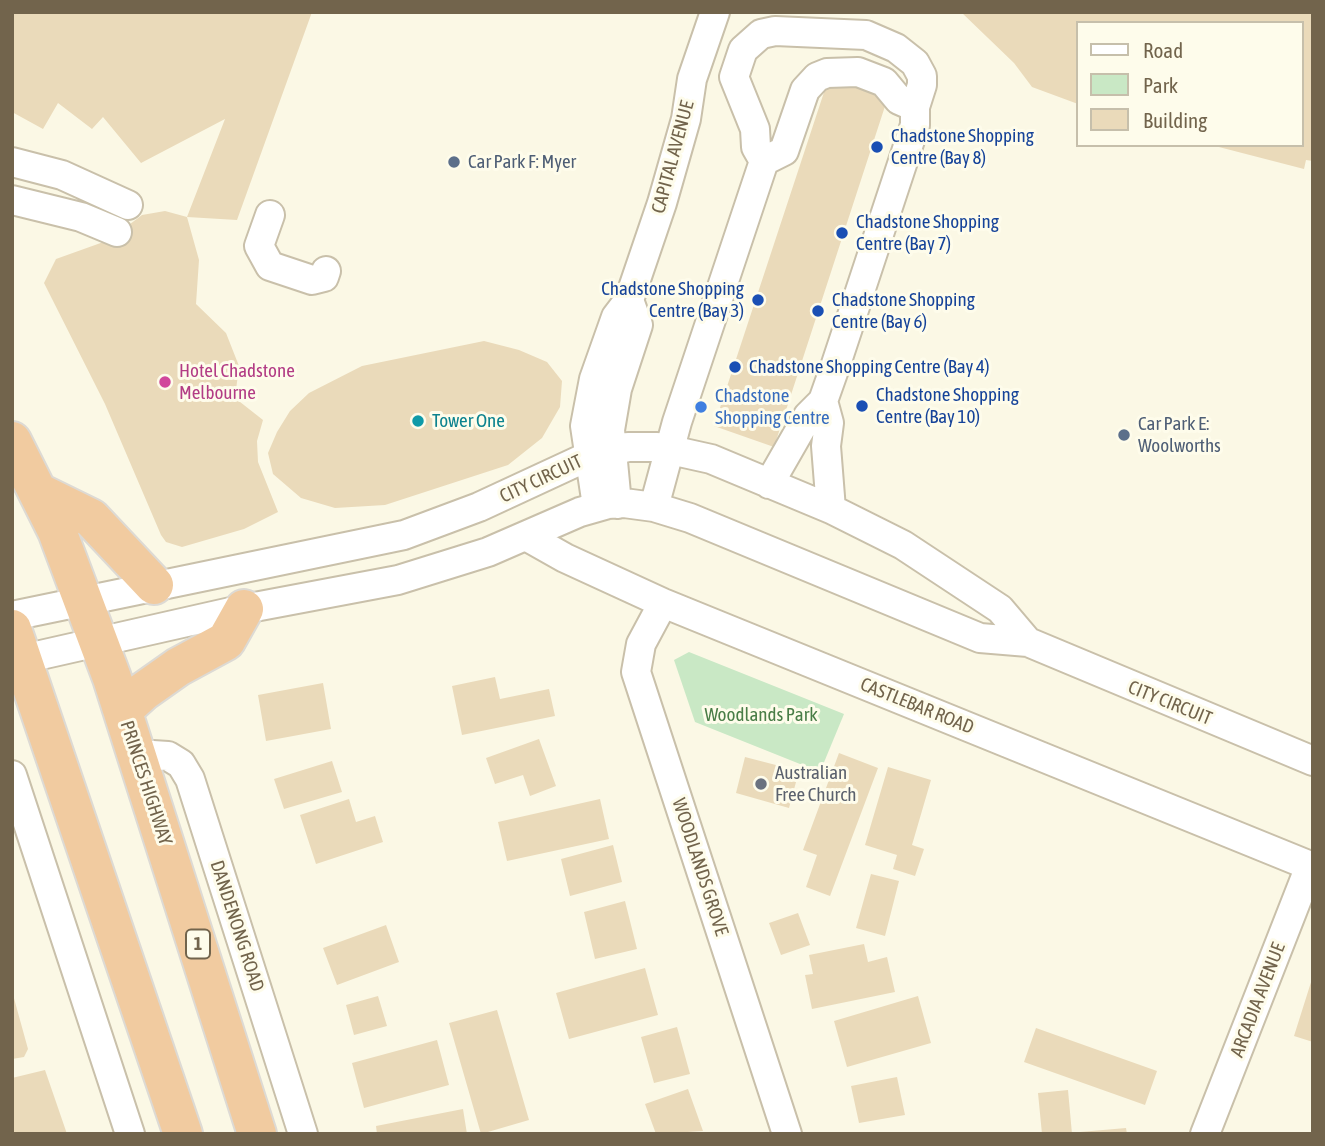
<!DOCTYPE html>
<html>
<head>
<meta charset="utf-8">
<style>
  body { margin:0 }
  #map { position:relative; width:1325px; height:1146px; overflow:hidden; background:#fbf8e5; font-family:"Asap Condensed",sans-serif }
  canvas { display:block }
  .frame { position:absolute; inset:0; border:14px solid #72644c; pointer-events:none }
  .legend { position:absolute; left:1076px; top:21px; width:228px; height:126px; box-sizing:border-box; background:#fefceb; border:2px solid #c6bfab; margin:0; padding:9px 12px; list-style:none; font-size:21px; color:#72644c }
  .legend li { display:flex; align-items:center; gap:14px; height:35px }
  .legend b { width:35px; border:2px solid #c6bfab }
</style>
</head>
<body>
<div id="map">
<canvas width="1325" height="1146"></canvas>
<div class="frame"></div>
<ul class="legend">
<li><b style="height:9px;background:#fff"></b>Road</li>
<li><b style="height:19px;background:#c9e8c5"></b>Park</li>
<li><b style="height:19px;background:#eadaba"></b>Building</li>
</ul>
</div>
<script>
const ctx = document.querySelector('canvas').getContext('2d');
ctx.lineJoin = 'round';
function fill(path, color) {
  ctx.fillStyle = color;
  ctx.fill(path, 'evenodd');
}
function shape(rows) {
  const path = new Path2D();
  for (const r of rows) {
    path.moveTo(r[0], r[1]);
    for (let i = 2; i < r.length; i += 2) path.lineTo(r[i], r[i + 1]);
  }
  return path;
}
function strokePath(path, color, width, dash) {
  ctx.strokeStyle = color;
  ctx.lineWidth = width;
  ctx.lineCap = dash ? 'butt' : 'round';
  ctx.setLineDash(dash || []);
  ctx.stroke(path);
}
function write(font, color, halo, rows, align = 'center') {
  ctx.font = font + ' "Asap Condensed",sans-serif';
  ctx.lineWidth = 6;
  ctx.setLineDash([]);
  ctx.textBaseline = 'middle';
  ctx.strokeStyle = halo;
  ctx.fillStyle = color;
  for (const [text, x, y, turn = 0] of rows) {
    ctx.save();
    ctx.translate(x, y);
    ctx.rotate((+turn || 0) * Math.PI / 180);
    ctx.textAlign = isNaN(turn) ? turn : align;
    if (halo) ctx.strokeText(text, 0, 0);
    ctx.fillText(text, 0, 0);
    ctx.restore();
  }
}
fill(shape([
  [689,652,844,714,820,772,695,722,674,660]
]), '#c9e8c5');
fill(shape([
  [12,12,312,12,237,220,187,217,225,119,141,163,103,117,92,129,58,103,43,129,12,112],
  [961,12,1313,12,1313,161,1306,160,1304,169,1215,146,1302,145,1302,23,1078,23,1078,104,1032,87,1014,63],
  [829,77,888,97,774,447,714,426],
  [165,211,187,217,199,260,196,304,226,333,239,366,235,398,263,420,257,441,258,462,278,512,244,529,182,547,166,542,161,535,105,404,44,283,56,259,109,240,142,215],
  [484,341,519,350,547,362,562,381,560,407,542,438,508,465,385,505,335,508,301,498,273,474,268,453,277,432,290,411,309,393,362,366],
  [495,677,500,699,549,689,555,716,462,735,452,686],
  [323,683,331,729,266,741,258,695],
  [539,739,556,786,530,796,523,775,495,784,486,758],
  [839,753,878,768,830,896,806,887,817,855,803,850],
  [745,757,799,771,789,808,736,793],
  [332,761,342,792,284,809,274,779],
  [888,767,931,780,912,845,924,849,915,876,893,869,897,855,865,845],
  [349,799,356,822,375,816,383,842,316,864,300,815],
  [600,799,609,839,507,861,498,822],
  [613,845,622,882,570,896,561,859],
  [871,874,899,881,885,936,856,928],
  [625,901,637,949,595,959,584,912],
  [798,913,810,945,781,955,769,923],
  [386,925,399,962,337,985,323,948],
  [864,944,868,962,887,957,895,992,812,1009,805,975,813,974,809,955],
  [645,968,658,1015,569,1039,556,993],
  [1312,979,1313,979,1313,1042,1294,1036],
  [12,991,28,1049,24,1057,12,1059],
  [378,996,387,1026,354,1035,346,1005],
  [918,996,931,1043,847,1067,834,1021],
  [497,1010,529,1120,481,1134,449,1023],
  [677,1027,690,1074,654,1083,641,1037],
  [1036,1028,1157,1071,1145,1105,1024,1062],
  [437,1040,449,1085,364,1108,352,1063],
  [45,1070,67,1134,12,1134,12,1078],
  [897,1077,905,1115,859,1123,851,1086],
  [688,1089,703,1131,656,1134,645,1104],
  [1068,1090,1072,1134,1042,1134,1038,1093],
  [463,1109,467,1134,377,1134,376,1126],
  [1126,1128,1127,1134,1080,1134,1080,1132]
]), '#eadaba');
const minor = shape([
  [764,161,756,147,755,129,734,77,743,50,761,34,775,31,866,35,896,48,915,63,922,76,922,85,915,107,915,125,835,367,823,401,808,416,769,484],
  [12,162,62,175,128,205],
  [12,200,81,217,117,232],
  [270,215,259,246,270,266,312,280,324,277,326,271],
  [823,401,829,423,826,446,831,509],
  [617,504,610,430,617,389,638,325,629,300],
  [597,506,585,426,594,379,616,317,629,300,662,203,686,119,692,79,715,12],
  [654,507,677,422,764,161,784,151,805,90,817,77,827,73,858,72,884,82,899,100,915,107],
  [526,536,565,558,663,603,1313,867],
  [663,603,641,644,636,672,787,1134],
  [12,616,404,535,479,507,589,456,628,447,657,447,711,459,831,509,903,545,1000,609,1028,642],
  [23,659,244,609,398,580,488,552,580,512,608,504,624,503,654,507,690,518,980,638,1028,642,1313,761],
  [137,754,168,756,181,764,190,779,303,1134],
  [12,775,130,1134],
  [1205,1134,1310,866]
]);
const highway = shape([
  [12,441,57,531,112,678,257,1134],
  [40,493,91,518,154,585],
  [12,629,183,1134],
  [123,710,144,691,178,667,226,641,244,609]
]);
strokePath(minor, '#c9c0aa', 32);
strokePath(highway, '#dddad4', 42);
strokePath(minor, '#fff', 28);
strokePath(highway, '#f1cba0', 38);
for (const [x, y, r, color] of [
  [877,147,7,"#1a4fb4"],
  [454,162,7,"#5c6f8a"],
  [842,233,7,"#1a4fb4"],
  [758,300,7,"#1a4fb4"],
  [818,311,7,"#1a4fb4"],
  [735,367,7,"#1a4fb4"],
  [165,382,7,"#d1479c"],
  [862,406,7,"#1a4fb4"],
  [701,407,7,"#3f7fe0"],
  [418,421,7,"#0f9aa8"],
  [1124,435,7,"#5c6f8a"],
  [761,784,7,"#6b7280"]
]) {
  const dot = new Path2D();
  dot.arc(x, y, r, 0, 2 * Math.PI);
  ctx.fillStyle = color;
  ctx.fill(dot);
  strokePath(dot, '#fefceb', 2.5);
}
for (const [x, y, w] of [
  [198,944,24]
]) {
  const box = new Path2D();
  box.roundRect(x - w / 2, y - 14.5, w, 29, 5);
  ctx.fillStyle = '#fefceb';
  ctx.fill(box);
  strokePath(box, '#72644c', 2);
}
write('bold 18px', '#72644c', null, [
  ["1",198,944]
]);
write('19px', '#164399', '#fefceb', [
  ["Chadstone Shopping",891,136],
  ["Centre (Bay 8)",891,158],
  ["Chadstone Shopping",856,222],
  ["Centre (Bay 7)",856,244],
  ["Chadstone Shopping",744,289,"right"],
  ["Centre (Bay 3)",744,311,"right"],
  ["Chadstone Shopping",832,300],
  ["Centre (Bay 6)",832,322],
  ["Chadstone Shopping Centre (Bay 4)",749,367],
  ["Chadstone Shopping",876,395],
  ["Centre (Bay 10)",876,417]
], 'left');
write('19px', '#72644c', '#fefceb', [
  ["CAPITAL AVENUE",673,157,-75],
  ["CITY CIRCUIT",541,479,-25],
  ["CITY CIRCUIT",1170,703,22],
  ["CASTLEBAR ROAD",917,706,22],
  ["PRINCES HIGHWAY",146,783,72],
  ["WOODLANDS GROVE",700,867,72],
  ["DANDENONG ROAD",237,926,72],
  ["ARCADIA AVENUE",1258,1000,-69]
]);
write('19px', '#4e5e75', '#fefceb', [
  ["Car Park F: Myer",468,162],
  ["Car Park E:",1138,424],
  ["Woolworths",1138,446]
], 'left');
write('19px', '#b23c85', '#fefceb', [
  ["Hotel Chadstone",179,371],
  ["Melbourne",179,393]
], 'left');
write('19px', '#366cbe', '#fefceb', [
  ["Chadstone",715,396],
  ["Shopping Centre",715,418]
], 'left');
write('19px', '#0d838f', '#fefceb', [
  ["Tower One",432,421]
], 'left');
write('19px', '#497d47', '#fefceb', [
  ["Woodlands Park",761,715]
]);
write('19px', '#5b616d', '#fefceb', [
  ["Australian",775,773],
  ["Free Church",775,795]
], 'left');
</script>
</body>
</html>
